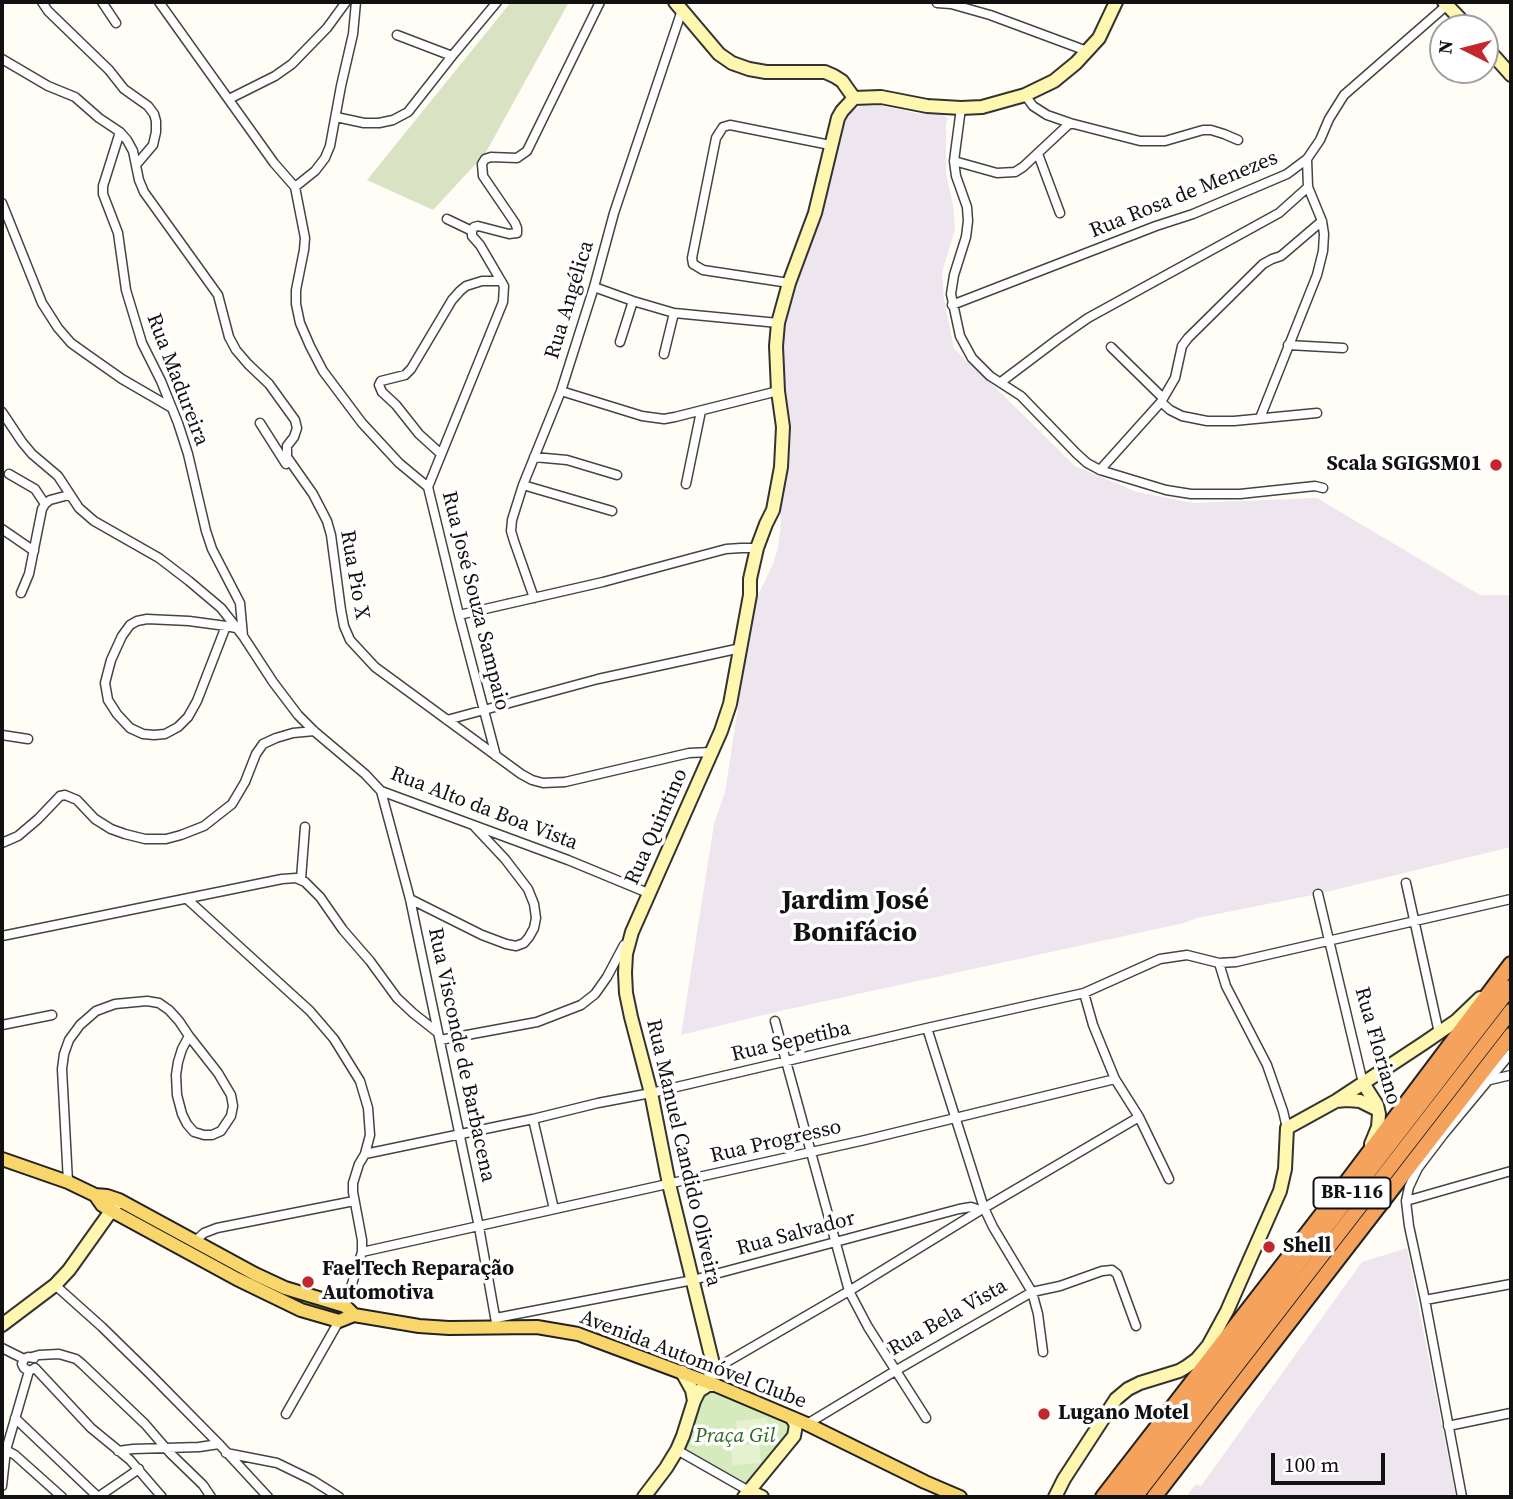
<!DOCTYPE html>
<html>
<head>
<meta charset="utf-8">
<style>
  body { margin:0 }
  #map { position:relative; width:1513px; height:1499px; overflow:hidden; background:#fffdf5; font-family:"Source Serif 4",serif }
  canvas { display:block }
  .frame { position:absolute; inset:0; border:4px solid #111; pointer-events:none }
  .north { position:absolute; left:1429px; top:14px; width:70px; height:70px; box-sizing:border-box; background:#fff; border:2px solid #a0a0a0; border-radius:50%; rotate:276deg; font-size:19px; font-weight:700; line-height:28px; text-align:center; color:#111 }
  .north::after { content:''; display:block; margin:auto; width:24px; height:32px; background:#c4262e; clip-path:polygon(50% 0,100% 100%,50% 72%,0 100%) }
  .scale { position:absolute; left:1271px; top:1453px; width:114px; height:32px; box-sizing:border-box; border:4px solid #111; border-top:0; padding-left:9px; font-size:21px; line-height:24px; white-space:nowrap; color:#111; -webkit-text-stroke:5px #fff; paint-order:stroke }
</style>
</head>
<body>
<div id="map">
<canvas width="1513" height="1499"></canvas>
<div class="frame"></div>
<div class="north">N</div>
<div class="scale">100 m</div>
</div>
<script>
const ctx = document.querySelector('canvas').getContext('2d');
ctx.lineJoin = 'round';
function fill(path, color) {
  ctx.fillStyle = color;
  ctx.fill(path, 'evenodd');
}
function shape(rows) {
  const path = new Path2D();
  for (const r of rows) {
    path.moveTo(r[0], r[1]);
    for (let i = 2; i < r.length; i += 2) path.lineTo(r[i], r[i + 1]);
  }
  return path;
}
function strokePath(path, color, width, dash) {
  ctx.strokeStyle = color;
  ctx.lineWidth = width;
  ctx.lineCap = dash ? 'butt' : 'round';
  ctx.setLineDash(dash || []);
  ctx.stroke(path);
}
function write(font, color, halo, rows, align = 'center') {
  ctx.font = font + ' "Source Serif 4",serif';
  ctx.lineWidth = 7;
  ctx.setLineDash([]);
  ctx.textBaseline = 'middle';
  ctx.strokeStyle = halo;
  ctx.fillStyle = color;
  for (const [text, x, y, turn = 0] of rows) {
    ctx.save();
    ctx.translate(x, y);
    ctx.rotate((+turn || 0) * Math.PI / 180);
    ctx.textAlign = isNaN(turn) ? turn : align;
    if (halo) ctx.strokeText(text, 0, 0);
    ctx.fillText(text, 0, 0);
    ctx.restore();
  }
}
fill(shape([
  [861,106,882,106,920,114,929,111,939,113,949,119,946,122,946,173,953,205,955,229,942,273,944,299,954,349,999,391,1075,466,1137,492,1193,503,1317,498,1480,595,1511,595,1511,847,1318,894,1197,918,1184,923,780,1011,681,1035,714,824,725,792,754,604,773,564,778,547,781,523,780,505,788,462,791,437,781,359,784,321,792,291,823,213,841,136,848,114],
  [1407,1248,1456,1497,1186,1497,1196,1484,1201,1486,1362,1262]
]), '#eee6ef');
fill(shape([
  [701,1384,793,1424,747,1483,683,1450]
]), '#d5ebbd');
fill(shape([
  [511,2,569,2,485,154,433,210,367,180]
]), '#d9e3c4');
fill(shape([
  [767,1418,769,1438,738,1441,736,1421],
  [759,1444,761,1463,732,1465,731,1446]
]), '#e6f2cf');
const street = shape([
  [42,2,48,11,109,70,124,89,148,106,154,114,156,121,156,132,153,145,136,165],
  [102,2,116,23],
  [159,2,274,163,295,187,305,238,304,250,296,290,296,304,300,323,310,346,323,371,362,423,399,463,428,487,459,615,496,756],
  [937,3,951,4,990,15,1087,51],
  [397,35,452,56],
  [2,59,48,86,75,97,99,118,120,132,127,140,133,151,139,180,144,192,218,295,229,337,236,350,248,364,269,384,295,420,297,428,294,437,287,446,287,457,313,494,327,521,331,535,341,610,344,626,350,640,375,667,521,774,532,780,543,783,565,782,689,753,712,752],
  [1025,95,1033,106,1047,115,1070,123,1140,141,1165,141,1203,130,1211,130,1224,134,1238,140],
  [229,99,275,76,292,64,327,28,346,2],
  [961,108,954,161,956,176,967,207,968,221,966,237,954,275,951,294,960,336,972,358,990,376,1021,396,1076,453,1087,463,1100,470,1166,490,1191,494,1240,494,1315,486,1323,488],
  [336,117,364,123,379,123,393,120,408,112,452,56,497,2],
  [120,132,103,186,103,194,118,233,126,290,142,343,161,381,178,423,188,454,206,531,212,549,240,603,243,636],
  [1038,154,1060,213],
  [954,161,997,173,1015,172,1023,167,1070,123],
  [295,187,315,171,325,158,330,146,341,86,353,34,356,2],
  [2,203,42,303,58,328,71,343,85,353,122,379,172,408],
  [447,219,472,231,474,227,478,226,509,234,517,233,517,228,515,223,483,176,482,164,485,159,491,157,517,158,527,151,600,2],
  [789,283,703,270,693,264,692,258,716,138,723,127,730,125,830,145],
  [594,287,633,301,674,313,778,323],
  [952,305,1156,226,1193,214,1287,174,1307,159,1320,140,1329,119,1344,95,1447,5],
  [620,342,633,301],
  [1288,345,1343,348],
  [1111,347,1163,398],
  [664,354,674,313],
  [1001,382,1058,339,1088,318,1279,213,1308,187],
  [561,391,642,416,664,419,675,417,778,391],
  [1161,402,1170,410,1182,416,1207,421,1234,421,1317,413],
  [2,412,22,442,32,454,58,476,79,508,94,521,159,558,189,581,221,608,243,636,273,682,298,715,314,731,365,774,381,791,568,860,648,893],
  [1260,418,1317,275,1323,251,1324,234,1322,221,1308,187,1307,159],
  [260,423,286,464],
  [441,454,419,434,396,405,382,392,379,385,381,381,405,375,411,369,452,300,460,291,466,286,482,281,501,281],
  [534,457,567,460,617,475],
  [1100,470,1161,402,1175,378,1182,346,1188,338,1263,264,1272,259,1281,256,1322,221],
  [9,474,35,489,45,504],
  [686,484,701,411],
  [523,485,612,511],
  [428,487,503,302,504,286,480,245,472,236,472,231],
  [2,529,34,551],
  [21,593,29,574,42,509,45,504,50,500,69,495],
  [534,598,514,541,511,531,512,520,523,485,561,391,594,287,614,213,682,10],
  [459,615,603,582,726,549,741,548,757,548],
  [226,626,197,701,188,717,178,727,165,734,154,735,143,734,130,728,117,714,108,700,105,683,111,660,122,636,130,625,137,621,147,619,189,621,226,626,236,628],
  [447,720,598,679,741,648],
  [2,735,28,739],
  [381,791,410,899,479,1227,497,1328],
  [2,843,18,836,38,819,60,796,65,795,77,800,95,819,111,829,125,834,145,839,166,839,181,835,204,826,232,804,245,782,256,754,263,744,276,738,293,733,314,731],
  [301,879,305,827],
  [1406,883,1439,1033],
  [1318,894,1363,1083],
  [187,899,310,1011,334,1039,360,1081,368,1108,370,1135,365,1154,359,1164,353,1183,353,1192,362,1240,362,1252,345,1306],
  [410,899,482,935,506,944,516,946,524,943,529,937,534,928,536,918,534,904,528,889,505,859,474,826],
  [2,936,282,879,296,878,305,882,320,897,343,930,370,961,397,998,413,1013,437,1032],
  [1219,963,1226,986,1267,1065,1283,1111,1287,1128],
  [1084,993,1093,1025,1115,1079,1139,1117,1169,1179],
  [775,1021,849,1291,868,1327,926,1418],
  [2,1025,52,1015],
  [927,1028,984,1208,993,1227,1032,1292,1038,1314,1043,1352],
  [440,1040,537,1022,581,1005,595,994,607,977,624,945],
  [1490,1080,1511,1075],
  [533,1119,554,1209],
  [365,1154,533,1119,598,1103,651,1093,927,1028,1084,993,1160,959,1187,955,1219,963,1236,962,1511,899],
  [68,1182,62,1069,64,1054,69,1040,80,1025,96,1011,115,1004,147,1001,159,1003,169,1010,179,1021,189,1036,218,1073,231,1095,233,1106,231,1116,221,1131,212,1135,204,1135,194,1132,187,1124,182,1114,177,1095,176,1075,178,1062,182,1049,189,1036],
  [1406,1201,1511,1171],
  [195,1241,204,1233,217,1228,354,1201],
  [362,1252,865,1140,1115,1079],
  [55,1285,102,1327,150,1374,219,1444,268,1497],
  [1425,1300,1511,1284],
  [496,1318,693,1280,959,1209,971,1207,980,1210],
  [2,1348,24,1359,28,1357,34,1358],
  [32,1357,39,1355,59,1354,76,1359,82,1364,145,1424,170,1453,203,1485,211,1497],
  [24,1359,22,1364,24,1368,29,1371,33,1369],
  [35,1368,91,1428,130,1460,162,1497],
  [713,1370,849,1291,984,1208,1139,1117],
  [286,1414,339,1321],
  [15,1418,98,1497],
  [807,1424,895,1371,1032,1292,1060,1286,1102,1271,1112,1270,1117,1274,1136,1326],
  [1448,1426,1511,1413],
  [2,1450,6,1450,15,1455,62,1497],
  [677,1450,749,1491],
  [118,1451,133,1449,199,1447,219,1444],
  [226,1453,277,1463,312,1480,339,1497],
  [2,1486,6,1450,29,1371],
  [98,1497,139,1469],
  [1462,1497,1425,1300,1409,1226,1406,1201,1409,1187,1418,1168,1443,1135,1511,1053]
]);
const secondary = shape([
  [675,2,719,54,732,63,749,69,766,72,825,72,834,76,842,81,854,98],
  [1444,2,1469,28],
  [1485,46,1511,75],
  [854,98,881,97,927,106,961,108,982,107,1025,95,1054,81,1076,63,1099,38,1116,2],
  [1363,1083,1377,1105,1379,1114,1378,1127,1371,1144],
  [1336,1101,1347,1100,1360,1101,1378,1110],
  [2,1325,55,1285,69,1270,116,1204],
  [682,1372,692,1390,694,1401],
  [708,1381,713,1370,713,1364,669,1184,651,1093,631,1017,626,993,625,973,626,954,632,932,721,731,730,704,750,595,750,579,757,548,766,524,773,510,781,467,783,427,778,391,776,346,778,323,789,283,815,213,838,118,842,111,854,98],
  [749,1491,762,1497],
  [644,1497,666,1468,677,1450,683,1436,694,1401,699,1391,708,1385,715,1385],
  [744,1497,794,1436,796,1425,792,1418],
  [1055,1497,1064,1479,1116,1399,1128,1389,1140,1383,1179,1371,1186,1367,1197,1359,1208,1346,1227,1311,1280,1191,1285,1169,1287,1128,1336,1101,1424,1043,1456,1021,1480,998]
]);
const primary = shape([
  [2,1159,68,1182,95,1195,107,1196,119,1200,255,1274,285,1288,345,1306,354,1315],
  [95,1195,102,1205,112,1211,237,1279,301,1310,339,1321,354,1315,419,1326,449,1328,537,1327,578,1334,715,1385,807,1424,925,1482,960,1497]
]);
const highway = shape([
  [1103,1497,1343,1187,1511,964],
  [1118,1497,1511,987],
  [1135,1497,1511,1011],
  [1154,1497,1511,1035]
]);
strokePath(street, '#444', 11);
strokePath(secondary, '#333', 16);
strokePath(primary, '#222', 16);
strokePath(highway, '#222', 18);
strokePath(street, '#fff', 8);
strokePath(secondary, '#fff6b0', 12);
strokePath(primary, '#f9d66b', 12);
strokePath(highway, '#f5a25d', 14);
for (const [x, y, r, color] of [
  [1496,465,7,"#c4262e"],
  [1269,1247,7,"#c4262e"],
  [308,1282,7,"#c4262e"],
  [1044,1414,7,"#c4262e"]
]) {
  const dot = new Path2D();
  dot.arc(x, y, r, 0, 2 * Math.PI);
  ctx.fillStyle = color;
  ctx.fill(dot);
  strokePath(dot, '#fff', 2.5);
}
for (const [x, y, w] of [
  [1352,1193,77]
]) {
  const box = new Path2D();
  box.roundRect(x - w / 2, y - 15.5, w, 31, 5);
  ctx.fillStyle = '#fff';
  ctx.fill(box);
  strokePath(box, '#111', 2);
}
write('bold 19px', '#111', null, [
  ["BR-116",1352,1193]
]);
write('21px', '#111', '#fff', [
  ["Rua Rosa de Menezes",1184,195,-22],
  ["Rua Angélica",570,300,-73],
  ["Rua Madureira",177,380,69],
  ["Rua Pio X",354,575,80],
  ["Rua José Souza Sampaio",475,601,76],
  ["Rua Alto da Boa Vista",484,809,21],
  ["Rua Quintino",657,827,-66],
  ["Rua Sepetiba",791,1042,-13],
  ["Rua Floriano",1377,1046,74],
  ["Rua Visconde de Barbacena",461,1055,78],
  ["Rua Progresso",776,1142,-13],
  ["Rua Manuel Candido Oliveira",683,1153,77],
  ["Rua Salvador",796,1234,-15],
  ["Rua Bela Vista",948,1318,-30],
  ["Avenida Automóvel Clube",693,1360,21]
]);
write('bold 21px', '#111', '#fff', [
  ["Scala SGIGSM01",1482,465,"right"],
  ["Shell",1283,1247],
  ["FaelTech Reparação",322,1270],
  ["Automotiva",322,1294],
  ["Lugano Motel",1058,1414]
], 'left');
write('italic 21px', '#2f6b1f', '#fff', [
  ["Praça Gil",735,1437]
]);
write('bold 28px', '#111', '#fff', [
  ["Jardim José",855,902],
  ["Bonifácio",855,934]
]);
</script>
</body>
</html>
